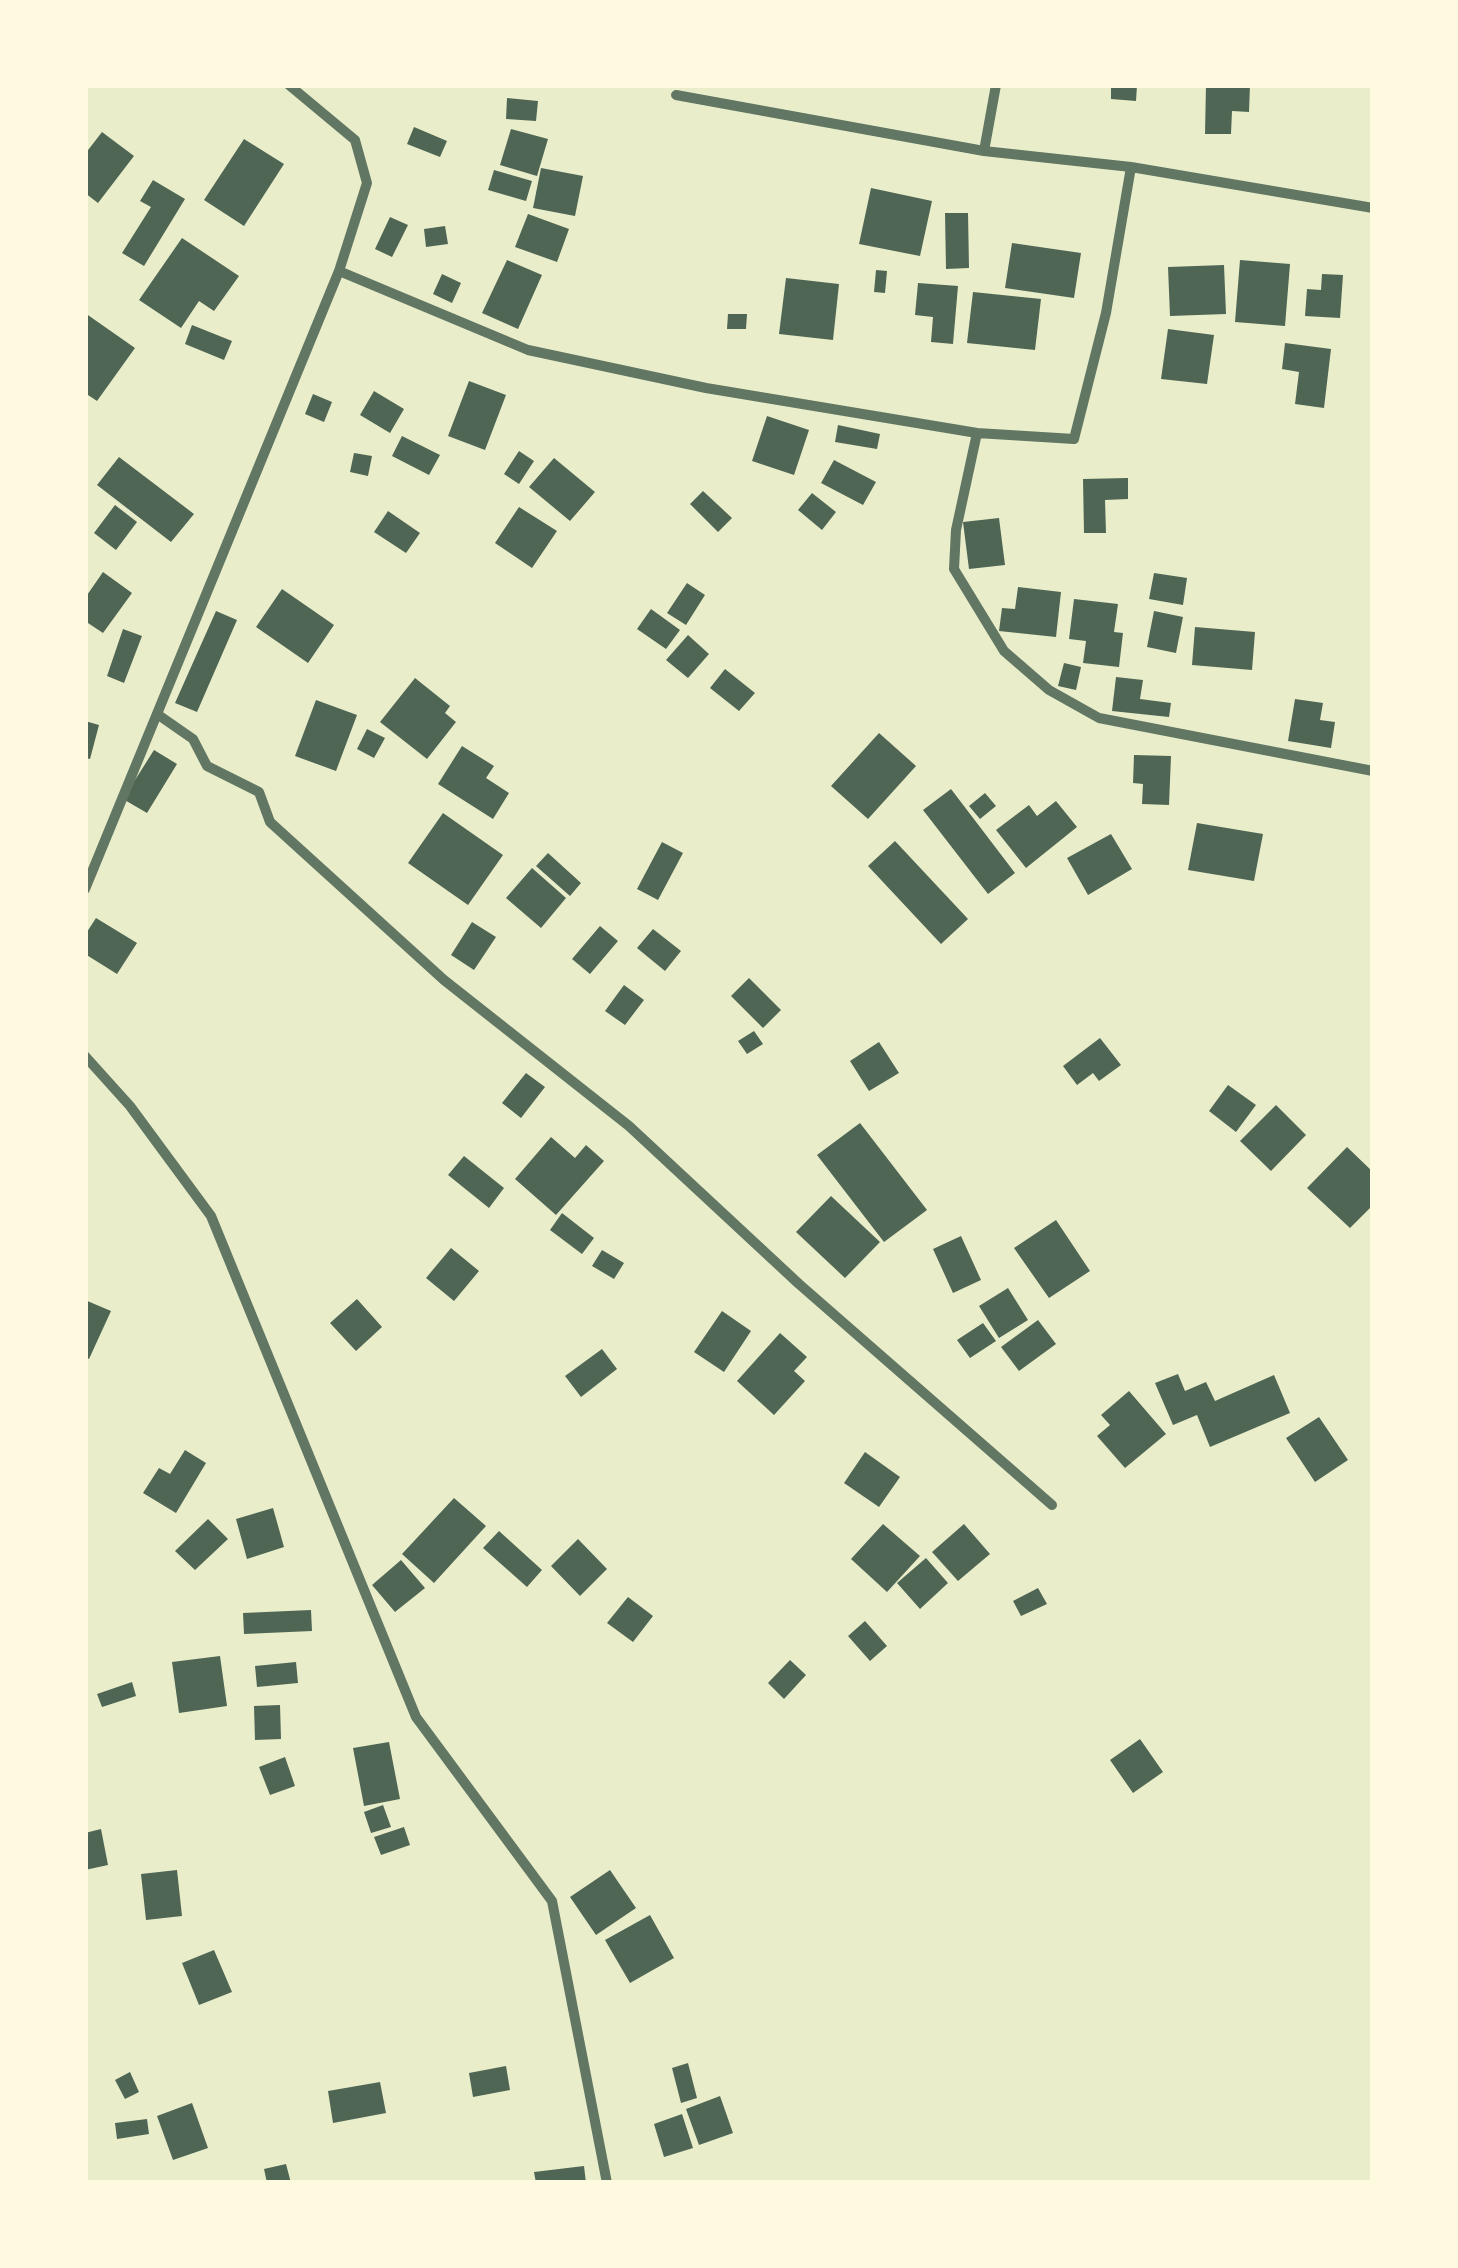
<!DOCTYPE html>
<html>
<head>
<meta charset="utf-8">
<style>
  body { margin:0 }
  #map { position:relative; width:1458px; height:2268px; overflow:hidden; background:#e9edc9; font-family:"Open Sans",sans-serif }
  canvas { display:block }
  .frame { position:absolute; inset:0; border:88px solid #fefae0; pointer-events:none }
</style>
</head>
<body>
<div id="map">
<canvas width="1458" height="2268"></canvas>
<div class="frame"></div>
</div>
<script>
const ctx = document.querySelector('canvas').getContext('2d');
ctx.lineJoin = 'round';
function fill(path, color) {
  ctx.fillStyle = color;
  ctx.fill(path, 'evenodd');
}
function shape(rows) {
  const path = new Path2D();
  for (const r of rows) {
    path.moveTo(r[0], r[1]);
    for (let i = 2; i < r.length; i += 2) path.lineTo(r[i], r[i + 1]);
  }
  return path;
}
function strokePath(path, color, width, dash) {
  ctx.strokeStyle = color;
  ctx.lineWidth = width;
  ctx.lineCap = dash ? 'butt' : 'round';
  ctx.setLineDash(dash || []);
  ctx.stroke(path);
}
fill(shape([
  [1111,85,1137,85,1136,101,1111,99],
  [1206,85,1250,85,1249,112,1232,111,1231,134,1205,134],
  [507,98,538,101,536,121,506,119],
  [414,127,447,141,440,157,407,144],
  [511,129,548,139,537,176,500,165],
  [102,132,134,156,98,203,85,193,85,154],
  [244,139,284,164,244,226,204,200],
  [541,168,583,176,575,216,533,208],
  [494,170,532,181,526,201,488,190],
  [153,180,185,199,144,266,122,253,151,207,140,201],
  [871,188,932,201,920,256,859,244],
  [945,213,968,213,969,268,946,269],
  [528,214,569,229,557,262,515,247],
  [390,217,408,225,392,257,375,249],
  [445,226,448,244,426,247,424,229],
  [182,238,239,276,214,311,199,301,181,328,139,300],
  [1012,243,1081,253,1074,298,1005,288],
  [507,260,542,275,518,329,482,313],
  [1240,260,1290,264,1285,326,1235,322],
  [1224,265,1226,314,1170,316,1168,267],
  [876,270,887,271,885,293,874,292],
  [442,274,461,283,452,303,433,294],
  [1322,274,1343,275,1340,318,1305,316,1307,289,1321,290],
  [786,278,839,284,833,340,779,334],
  [918,283,958,286,953,344,931,342,933,317,915,315],
  [973,292,1041,299,1035,350,967,343],
  [85,313,135,348,97,401,85,393],
  [728,314,747,314,746,329,727,329],
  [192,325,232,341,224,360,185,344],
  [1168,329,1214,335,1207,384,1161,379],
  [1285,343,1331,349,1324,408,1295,404,1299,372,1282,369],
  [469,381,506,395,485,450,448,436],
  [374,391,404,409,390,433,360,415],
  [313,394,332,402,324,422,305,414],
  [767,416,809,430,794,475,752,461],
  [838,425,880,434,877,449,835,442],
  [402,436,440,455,429,475,392,456],
  [519,451,534,461,519,484,504,474],
  [354,453,372,456,368,476,350,472],
  [119,457,194,514,171,542,97,485],
  [554,458,595,492,570,521,529,487],
  [834,460,876,482,863,505,821,483],
  [1128,478,1128,499,1105,500,1106,533,1084,533,1083,479],
  [703,491,732,518,718,532,690,504],
  [812,493,836,512,822,530,798,510],
  [115,505,137,522,116,550,94,533],
  [519,507,557,531,532,568,495,543],
  [388,511,420,533,406,553,374,532],
  [999,518,1005,565,969,569,963,522],
  [103,572,132,593,103,633,85,621,85,598],
  [1154,573,1187,578,1183,605,1149,599],
  [687,583,705,595,686,625,667,613],
  [1018,587,1061,592,1056,637,999,631,1002,608,1015,609],
  [282,589,334,625,308,663,256,627],
  [1074,599,1118,604,1114,632,1123,633,1119,667,1083,663,1086,641,1069,639],
  [651,609,680,630,666,649,637,629],
  [216,611,237,620,197,712,175,703],
  [1154,611,1183,617,1176,653,1147,647],
  [1195,627,1255,632,1252,670,1192,665],
  [123,629,142,636,124,683,107,676],
  [688,635,709,654,688,678,666,660],
  [1064,663,1081,667,1076,690,1058,686],
  [725,669,755,693,739,711,710,688],
  [1116,677,1143,680,1140,699,1171,703,1169,717,1112,711],
  [415,678,450,706,445,713,456,722,427,759,380,722],
  [1295,699,1323,703,1320,720,1335,722,1331,748,1288,741],
  [316,700,357,715,336,771,295,756],
  [85,721,99,725,90,759,85,758],
  [367,729,385,738,374,758,357,749],
  [879,733,916,766,868,819,831,786],
  [462,746,494,766,486,778,509,793,493,819,438,784],
  [154,750,177,764,147,813,123,799],
  [1134,755,1171,756,1169,805,1142,804,1143,784,1133,783],
  [951,789,1015,873,988,894,923,810],
  [985,793,996,806,980,819,969,806],
  [1056,801,1077,827,1026,868,996,830,1029,805,1037,816],
  [443,813,503,855,468,905,408,863],
  [1197,823,1263,834,1254,881,1188,870],
  [1111,834,1132,869,1088,895,1067,858],
  [895,841,968,919,941,944,868,866],
  [662,842,683,853,658,900,637,889],
  [548,853,581,883,570,896,536,866],
  [532,868,566,898,541,928,506,898],
  [96,918,137,943,117,974,85,954,85,935],
  [472,922,496,937,474,970,451,955],
  [600,926,618,941,590,974,572,959],
  [653,929,681,951,665,971,637,948],
  [749,978,781,1010,763,1028,731,996],
  [624,985,644,1000,625,1025,605,1011],
  [754,1031,763,1044,747,1054,738,1041],
  [1100,1038,1121,1065,1099,1081,1093,1073,1077,1085,1063,1066],
  [879,1042,899,1073,869,1091,850,1061],
  [526,1073,545,1087,521,1118,502,1103],
  [1228,1085,1256,1105,1236,1132,1209,1111],
  [1276,1105,1306,1135,1271,1171,1240,1141],
  [860,1123,927,1210,884,1242,817,1155],
  [551,1137,575,1158,586,1145,604,1161,556,1215,515,1179],
  [1347,1147,1373,1172,1373,1205,1350,1228,1307,1188],
  [464,1156,504,1188,489,1208,448,1175],
  [831,1196,880,1242,845,1278,796,1232],
  [562,1213,594,1238,582,1254,550,1230],
  [1056,1220,1090,1271,1049,1298,1014,1248],
  [961,1236,981,1280,953,1293,933,1249],
  [451,1248,479,1271,454,1301,426,1278],
  [602,1250,624,1263,614,1279,592,1266],
  [1008,1288,1028,1320,999,1338,979,1306],
  [357,1299,382,1327,356,1351,330,1323],
  [85,1300,111,1311,89,1359,85,1357],
  [722,1311,751,1331,724,1372,694,1352],
  [1038,1320,1056,1344,1019,1371,1001,1347],
  [983,1323,996,1341,970,1358,957,1340],
  [780,1333,807,1357,794,1371,805,1381,774,1415,737,1381],
  [602,1349,617,1369,581,1397,565,1376],
  [1178,1374,1185,1391,1206,1382,1215,1401,1274,1375,1290,1413,1210,1447,1197,1415,1173,1425,1155,1383],
  [1129,1391,1166,1434,1125,1468,1097,1436,1110,1425,1101,1415],
  [1319,1417,1348,1460,1315,1482,1286,1438],
  [185,1450,206,1463,176,1513,143,1493,159,1468,170,1474],
  [865,1452,900,1477,879,1507,844,1483],
  [454,1498,486,1526,434,1583,402,1554],
  [273,1508,284,1547,247,1559,236,1519],
  [208,1519,228,1539,195,1570,175,1551],
  [883,1524,920,1556,887,1592,851,1559],
  [964,1524,990,1554,958,1581,932,1552],
  [499,1531,542,1570,527,1587,483,1548],
  [578,1539,607,1569,580,1596,551,1566],
  [926,1558,948,1583,920,1609,897,1583],
  [401,1560,425,1588,395,1612,372,1585],
  [1038,1588,1047,1604,1021,1616,1013,1601],
  [628,1597,653,1616,633,1642,607,1623],
  [311,1610,312,1631,244,1634,243,1613],
  [865,1621,887,1646,870,1661,848,1636],
  [220,1656,227,1706,179,1713,172,1662],
  [790,1660,806,1675,784,1699,768,1683],
  [296,1662,298,1683,257,1687,255,1666],
  [132,1682,136,1696,102,1707,97,1694],
  [280,1705,281,1739,255,1740,254,1706],
  [1140,1739,1163,1772,1133,1793,1110,1760],
  [389,1742,400,1799,364,1806,353,1748],
  [285,1757,295,1786,270,1795,259,1767],
  [383,1805,391,1827,371,1833,364,1812],
  [404,1827,410,1845,381,1855,374,1837],
  [101,1829,108,1865,85,1870,85,1833],
  [177,1870,182,1916,146,1920,141,1874],
  [610,1870,636,1908,596,1935,570,1897],
  [650,1915,674,1958,630,1983,605,1940],
  [214,1950,232,1992,199,2005,182,1963],
  [688,2063,697,2098,681,2103,672,2068],
  [506,2066,510,2090,473,2097,469,2073],
  [130,2072,139,2092,125,2099,115,2080],
  [380,2082,386,2113,333,2123,328,2091],
  [720,2096,733,2133,699,2145,686,2109],
  [192,2103,208,2148,173,2160,157,2116],
  [682,2114,693,2148,664,2157,654,2124],
  [147,2119,149,2134,117,2139,115,2123],
  [286,2164,291,2183,267,2183,264,2169],
  [584,2166,586,2183,536,2183,534,2172]
]), '#4f6655');
strokePath(shape([
  [676,95,984,151],
  [1131,167,1373,208],
  [339,271,528,350,706,388,977,433,1074,439,1106,313,1131,167,984,151,996,85],
  [977,433,956,530,954,569,1004,651,1049,690,1099,718,1373,771],
  [157,714,193,739,207,766,259,792,270,822,444,980,629,1126,799,1284,1052,1505],
  [85,889,339,271,367,183,355,140,289,85],
  [85,1056,130,1106,211,1216,416,1717,552,1901,607,2183]
]), '#617663', 10);
</script>
</body>
</html>
